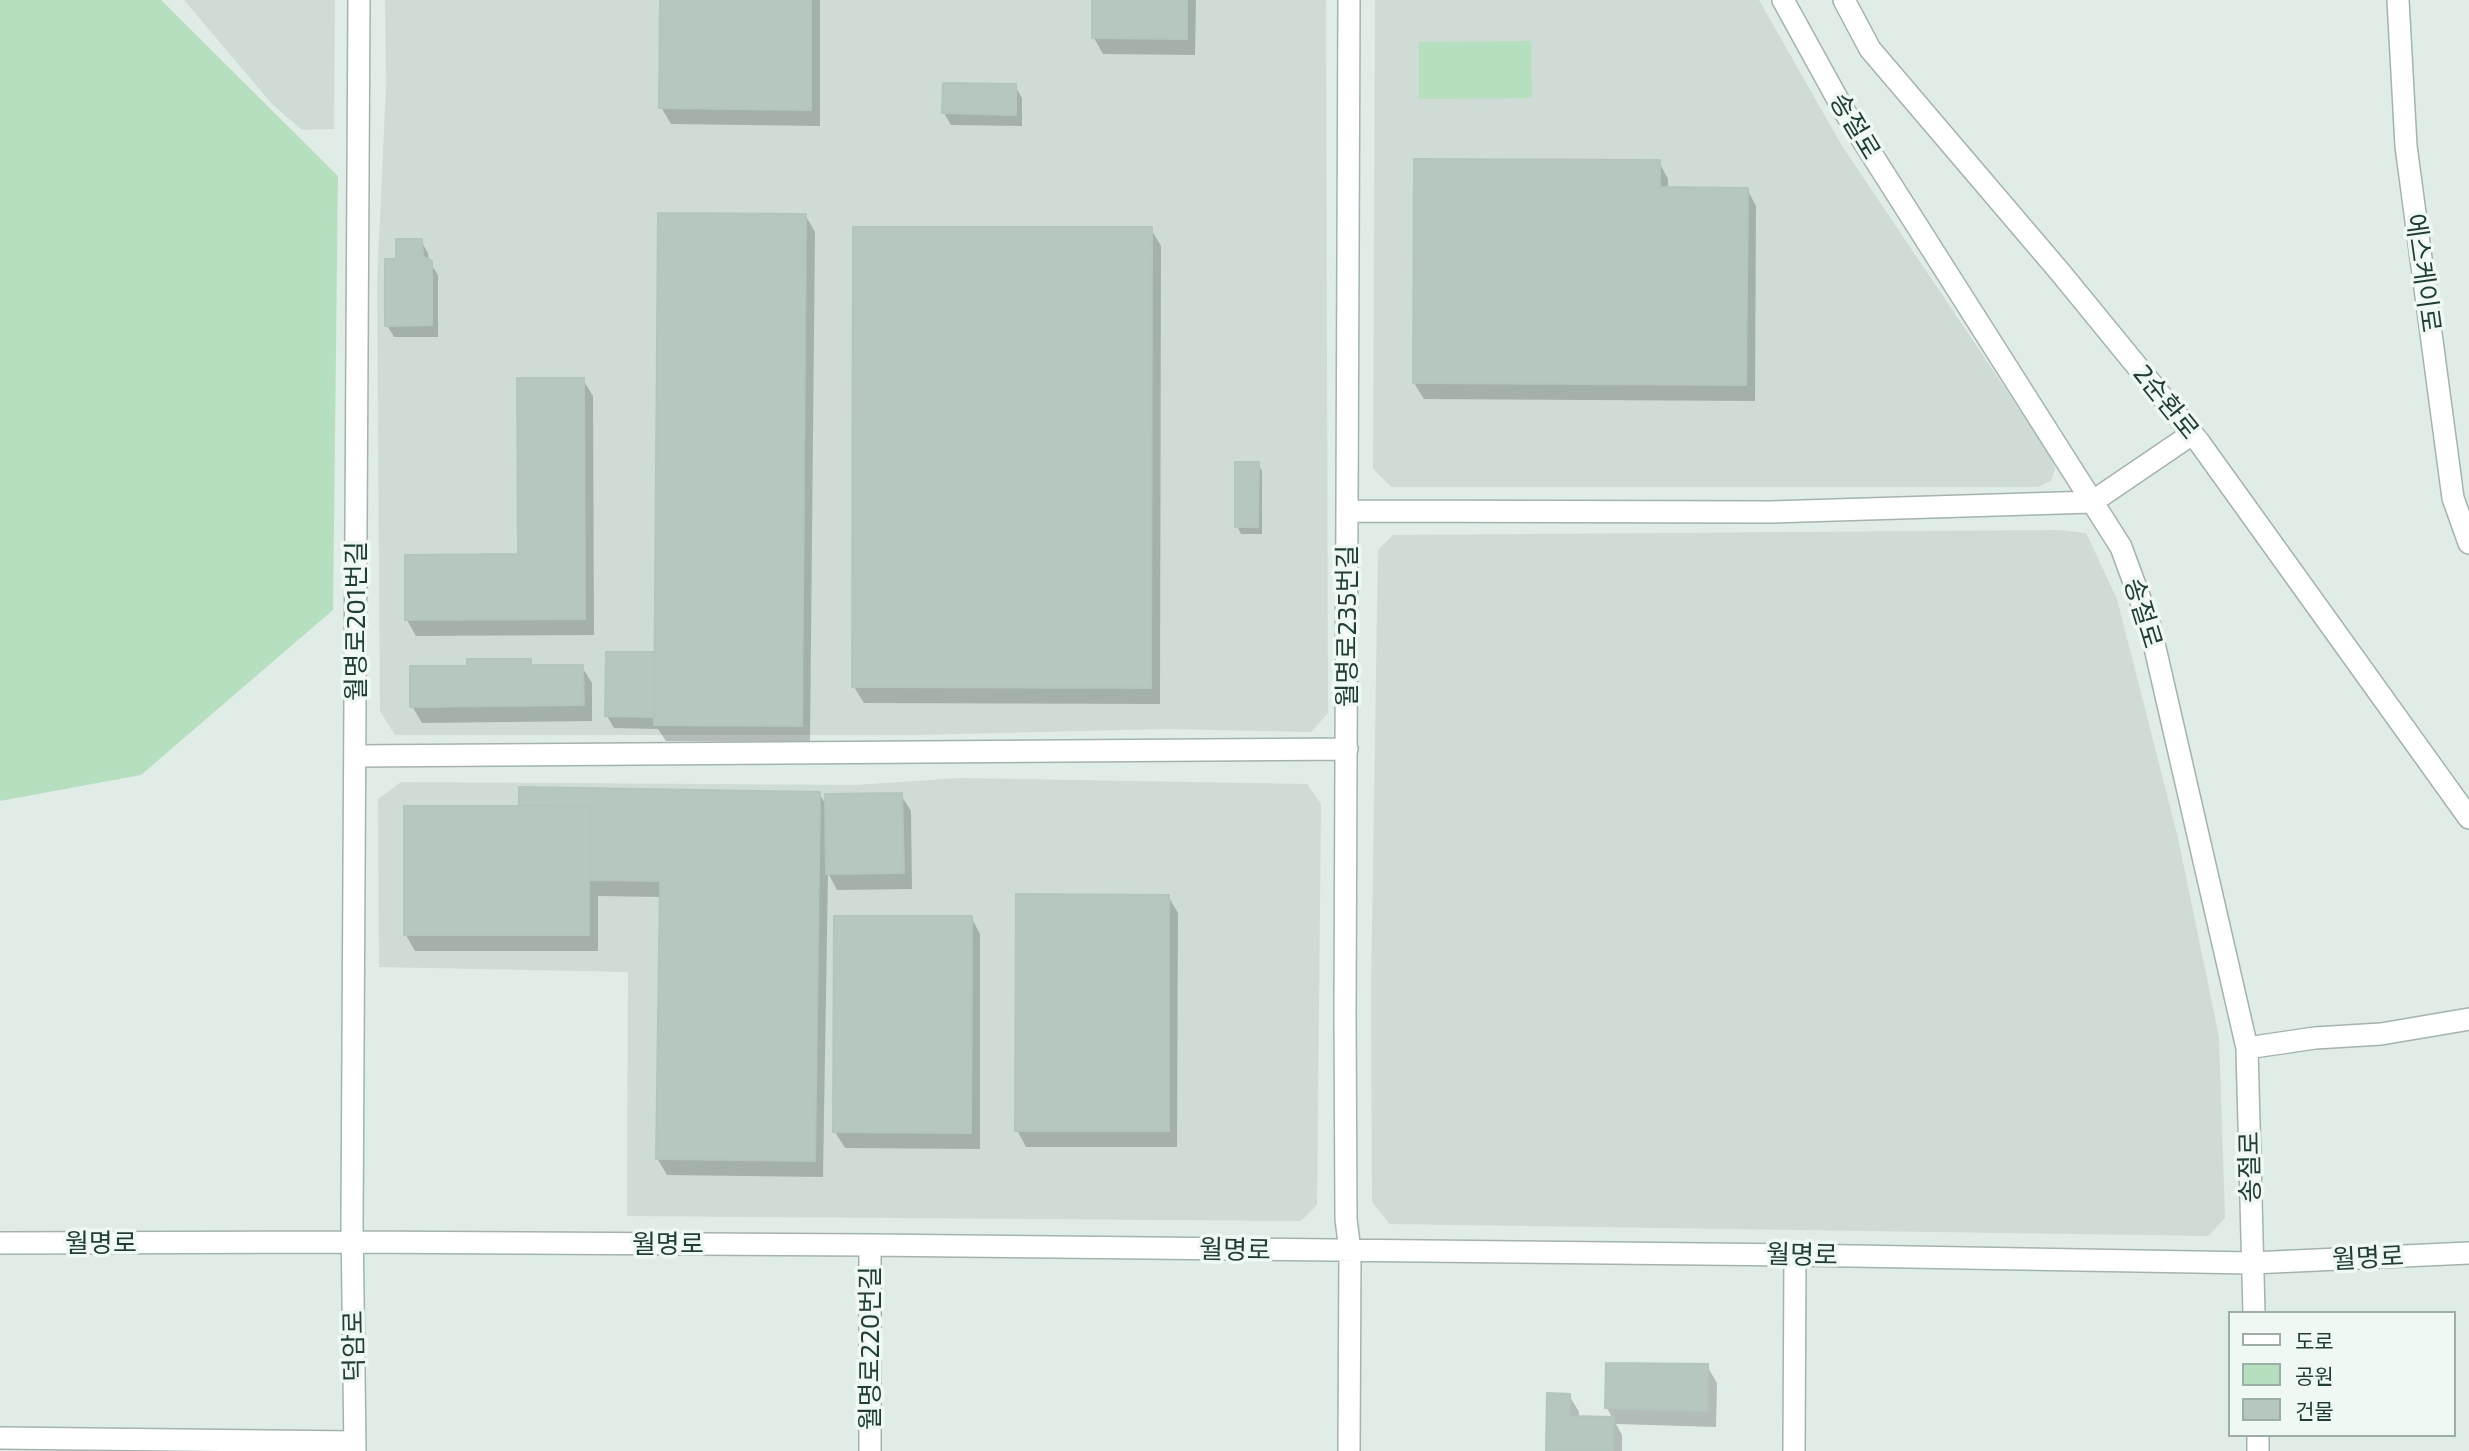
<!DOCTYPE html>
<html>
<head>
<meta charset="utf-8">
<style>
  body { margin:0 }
  #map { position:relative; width:2469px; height:1451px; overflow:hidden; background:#e0ece6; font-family:"Exo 2","Noto Sans KR",sans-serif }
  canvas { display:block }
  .legend { position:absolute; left:2228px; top:1311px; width:228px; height:126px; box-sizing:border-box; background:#f0f8f4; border:2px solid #9caea8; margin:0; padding:9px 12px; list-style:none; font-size:21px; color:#1f3e35 }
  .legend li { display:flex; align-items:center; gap:14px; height:35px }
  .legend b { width:35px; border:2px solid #9caea8 }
</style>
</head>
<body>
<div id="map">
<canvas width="2469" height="1451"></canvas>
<ul class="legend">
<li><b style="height:9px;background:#fff"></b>도로</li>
<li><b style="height:19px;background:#b6dfc0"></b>공원</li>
<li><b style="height:19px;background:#b5c7bf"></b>건물</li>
</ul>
</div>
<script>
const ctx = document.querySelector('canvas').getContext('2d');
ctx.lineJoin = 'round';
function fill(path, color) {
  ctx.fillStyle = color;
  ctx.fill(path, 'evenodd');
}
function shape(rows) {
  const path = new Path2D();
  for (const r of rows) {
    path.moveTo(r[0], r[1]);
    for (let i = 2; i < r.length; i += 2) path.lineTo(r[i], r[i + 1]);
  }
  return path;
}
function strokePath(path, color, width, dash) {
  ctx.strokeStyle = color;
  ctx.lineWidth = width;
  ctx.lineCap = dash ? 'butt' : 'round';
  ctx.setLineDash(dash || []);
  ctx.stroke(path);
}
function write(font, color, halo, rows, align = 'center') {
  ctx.font = font + ' "Exo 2","Noto Sans KR",sans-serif';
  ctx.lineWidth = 7;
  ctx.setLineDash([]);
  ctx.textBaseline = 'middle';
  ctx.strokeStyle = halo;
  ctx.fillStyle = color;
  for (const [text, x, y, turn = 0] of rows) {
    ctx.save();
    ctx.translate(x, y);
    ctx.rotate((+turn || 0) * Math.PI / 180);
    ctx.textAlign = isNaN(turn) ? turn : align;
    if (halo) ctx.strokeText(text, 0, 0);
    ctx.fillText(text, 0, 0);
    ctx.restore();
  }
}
fill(shape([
  [184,0,335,0,334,129,302,130,272,104],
  [385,0,1326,0,1328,713,1311,732,1165,729,917,735,395,735,380,711,377,282,386,87],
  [1375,0,1759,0,1842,146,2050,455,2055,468,2051,481,2038,487,1392,487,1373,469],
  [2060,530,2086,533,2117,599,2178,838,2219,1037,2225,1218,2208,1236,1390,1224,1372,1202,1371,991,1378,550,1393,535],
  [960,778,1307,784,1321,804,1317,1205,1301,1221,627,1216,628,972,379,967,378,799,401,782,855,785]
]), '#cedcd5');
fill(shape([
  [0,0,161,0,338,176,333,610,141,775,0,801],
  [1531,41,1532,98,1419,99,1419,42]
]), '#b6dfc0');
fill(shape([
  [662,0,820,0,820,126,671,124,661,107],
  [1094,0,1196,0,1195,55,1103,54,1094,38],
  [1015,86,1022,98,1022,126,951,125,944,113],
  [1659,162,1668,179,1668,189,1747,189,1756,206,1755,401,1424,399,1414,383],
  [805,215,815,232,810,742,666,741,658,729,614,728,607,716,657,658],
  [1151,229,1161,246,1160,704,864,703,854,687],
  [421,241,428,253,429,261,438,275,438,337,394,337,387,325,397,261],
  [583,380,593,396,594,635,416,636,407,620,520,556],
  [1258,464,1262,471,1262,534,1241,534,1237,526],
  [530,661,534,667,582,667,592,683,592,721,422,723,412,706,469,668],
  [819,793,827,807,901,795,911,811,912,889,837,890,828,873,823,1177,667,1175,657,1158,661,897,598,896,598,951,415,951,406,935,523,808,520,804],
  [588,804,593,804,592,863,589,863],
  [1168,896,1178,913,1177,1147,1026,1147,1017,1130],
  [971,917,980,934,980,1149,845,1148,835,1132],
  [1707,1366,1717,1383,1716,1427,1616,1424,1622,1435,1622,1451,1547,1451,1569,1395,1579,1412,1579,1418,1613,1419,1607,1408]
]), '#0003');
const building = shape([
  [660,0,811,0,811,110,659,108,660,0],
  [1092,0,1187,0,1187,39,1092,38,1092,0],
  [943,83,1016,84,1016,115,942,113,943,83],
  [1414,159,1660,160,1660,187,1748,188,1746,385,1413,383,1414,159],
  [658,213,806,214,802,726,654,725,658,213],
  [853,227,1152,227,1151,688,852,687,853,227],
  [396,239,422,239,423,256,432,261,432,325,385,326,385,259,396,259,396,239],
  [517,378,584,378,585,619,405,620,405,555,518,554,517,378],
  [1235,462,1259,462,1258,527,1235,527,1235,462],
  [606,652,655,652,654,717,605,716,606,652],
  [467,659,531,659,531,665,583,665,584,705,410,707,410,666,467,666,467,659],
  [519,787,820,792,815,1161,656,1159,660,881,590,880,591,806,519,805,519,787],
  [902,793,904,873,826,874,825,794,902,793],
  [404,806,589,806,589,935,404,935,404,806],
  [1016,894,1169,895,1169,1131,1015,1131,1016,894],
  [834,916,972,916,971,1133,833,1132,834,916],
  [1606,1363,1708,1364,1707,1411,1605,1408,1606,1363],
  [1547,1393,1570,1394,1570,1416,1614,1417,1613,1451,1546,1451,1547,1393]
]);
fill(building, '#b5c7bf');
strokePath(building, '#b2c6bd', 2);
const minor = shape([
  [1783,0,1843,109,2121,547,2150,626,2247,1048,2254,1313],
  [1844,0,1870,49,2060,272,2199,442,2469,818],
  [2398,0,2406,146,2453,498,2469,543],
  [1347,511,1771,512,2092,502,2192,434],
  [355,756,1347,749],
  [2247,1048,2315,1038,2381,1034,2469,1019],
  [0,1243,352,1242,870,1245,1795,1255,2252,1263,2469,1253],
  [2258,1435,2258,1451],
  [0,1438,355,1442],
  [355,1451,352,1222,359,0],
  [870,1451,870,1245],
  [1349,1451,1350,1251,1346,1219,1345,1012,1349,0],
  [1794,1451,1795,1255]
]);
strokePath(minor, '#a2b4ad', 24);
strokePath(minor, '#fff', 21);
write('26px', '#1f3e35', '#f0f8f4', [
  ["송절로",1855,126,59],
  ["에스케이로",2423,273,82],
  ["2순환로",2166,402,51],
  ["송절로",2143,613,73],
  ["월명로201번길",356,621,-90],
  ["월명로235번길",1347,626,-90],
  ["송절로",2250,1167,-91],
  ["월명로",101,1243],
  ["월명로",668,1244],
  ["월명로",1235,1250,1],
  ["월명로",1802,1255,1],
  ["월명로",2368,1258,-3],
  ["덕암로",354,1346,-91],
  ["월명로220번길",870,1348,-90]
]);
</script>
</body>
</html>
